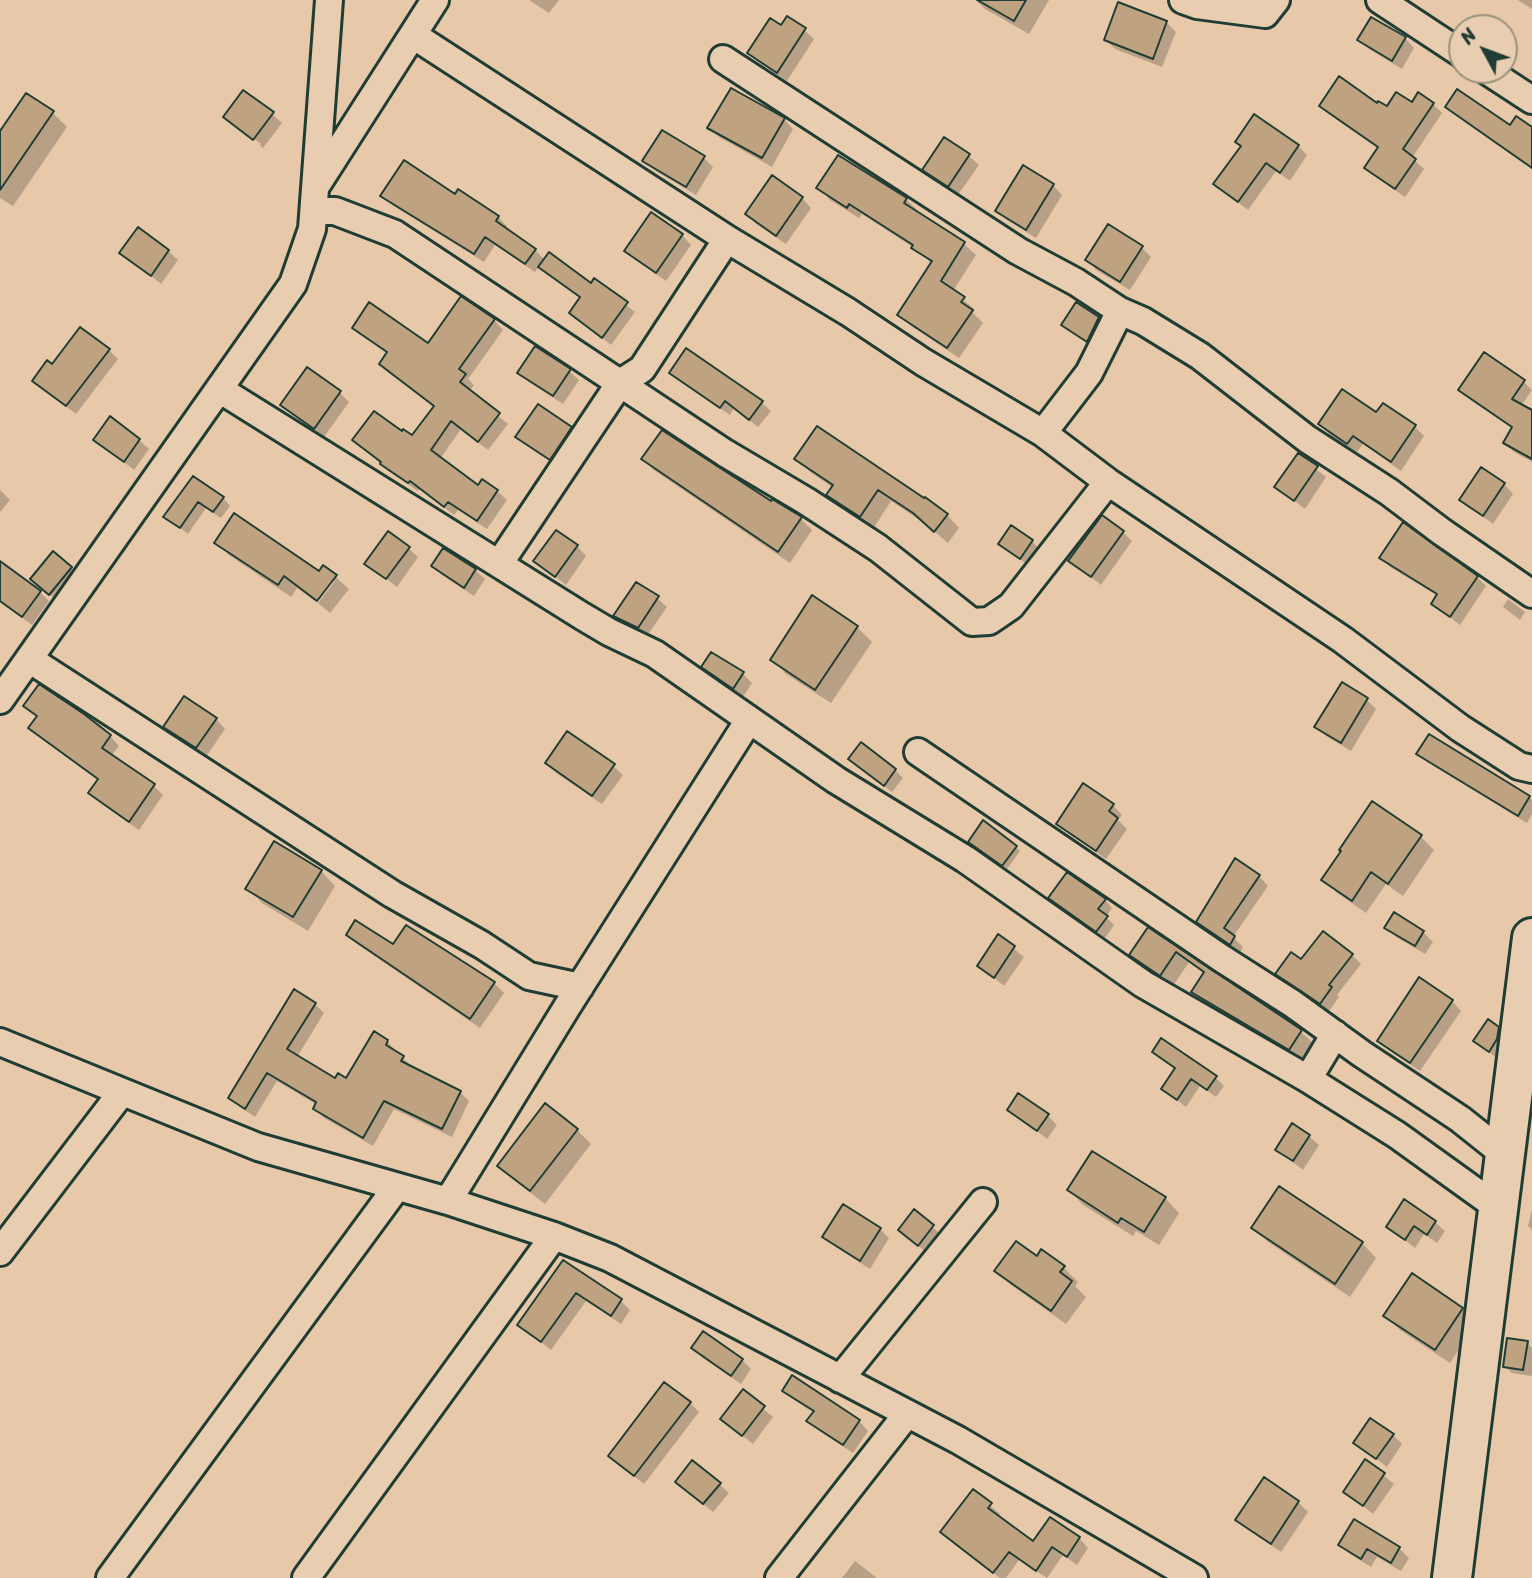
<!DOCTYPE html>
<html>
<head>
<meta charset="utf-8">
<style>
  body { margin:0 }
  #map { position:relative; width:1532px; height:1578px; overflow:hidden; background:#e7c8a9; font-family:Sriracha,sans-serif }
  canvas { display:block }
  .north { position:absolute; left:1448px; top:14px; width:70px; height:70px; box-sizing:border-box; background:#e9cdb0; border:2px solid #98937e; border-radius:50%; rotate:311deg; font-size:19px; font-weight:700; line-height:28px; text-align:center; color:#1f3d34 }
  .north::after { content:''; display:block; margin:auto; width:24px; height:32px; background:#1f3d34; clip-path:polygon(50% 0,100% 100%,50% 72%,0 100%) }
</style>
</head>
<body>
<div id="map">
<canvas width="1532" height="1578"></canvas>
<div class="north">N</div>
</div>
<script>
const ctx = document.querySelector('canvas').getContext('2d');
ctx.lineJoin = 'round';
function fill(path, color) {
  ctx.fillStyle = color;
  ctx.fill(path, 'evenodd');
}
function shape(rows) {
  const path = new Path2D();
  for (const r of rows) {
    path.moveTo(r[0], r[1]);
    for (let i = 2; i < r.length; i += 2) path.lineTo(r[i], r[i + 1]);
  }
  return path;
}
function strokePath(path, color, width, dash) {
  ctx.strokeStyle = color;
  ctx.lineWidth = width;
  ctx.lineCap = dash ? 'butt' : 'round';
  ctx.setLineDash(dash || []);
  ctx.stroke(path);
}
fill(shape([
  [529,0,559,0,549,13],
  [976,0,1049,0,1029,34,985,9],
  [1518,0,1532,0,1532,9],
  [1119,4,1166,22,1176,32,1162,67,1115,49,1106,40],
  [782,28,804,30,814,39,787,81,758,62,749,53],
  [1405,38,1414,48,1402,69,1369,49,1359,40],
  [1433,104,1442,113,1412,158,1424,169,1405,197,1376,177,1366,168,1379,149,1330,115,1321,105,1387,109],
  [1447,106,1511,128,1532,129,1532,169,1457,116],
  [52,112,67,127,13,206,0,198,0,134],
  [272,114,282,123,263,148,260,145,261,144,225,117],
  [784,119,793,129,772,167,719,137,710,127],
  [945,139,969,156,979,165,958,195,934,179,925,170],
  [1237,142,1298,146,1307,155,1290,181,1276,171,1248,210,1215,184,1242,147],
  [704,158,713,167,696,195,654,170,645,161],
  [772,178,802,198,811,208,786,244,756,224,747,214],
  [1053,185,1062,195,1036,238,1007,220,998,211],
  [819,188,906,199,918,211,916,213,964,244,976,255,953,291,975,310,973,313,983,323,959,358,911,326,899,314,932,264,914,248,862,214,859,218,830,200],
  [383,195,455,196,498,217,507,226,505,229,535,250,545,260,591,285,595,280,635,312,611,345,571,313,581,299,539,266,535,272,495,245,484,262,392,205],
  [682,235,691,245,666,281,636,260,626,251],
  [1141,247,1151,257,1130,290,1096,270,1087,260],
  [168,251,178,260,161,284,122,252],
  [1098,318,1108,328,1097,350,1063,324],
  [494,320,503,330,468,379,474,385,469,392,508,424,488,450,461,429,440,459,479,488,497,491,507,500,487,529,458,510,454,515,420,489,418,491,391,473,354,440,412,438,436,407,390,374,381,364,388,354,354,328,428,346],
  [109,350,118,359,76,414,34,381],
  [687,351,762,403,771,411,758,427,734,408,730,415,680,381,672,373],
  [569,371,579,380,563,404,529,382,520,373],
  [1523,381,1532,390,1521,406,1532,412,1532,462,1514,452,1505,443,1513,429,1469,399,1460,390],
  [340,393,349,402,324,437,282,405],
  [1383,405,1415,427,1424,436,1401,471,1363,444,1357,452,1329,434,1320,424,1377,415],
  [571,428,580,437,560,468,527,446,518,437],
  [95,439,139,440,149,449,134,470],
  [1298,455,1326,477,1305,509,1277,487],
  [643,459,771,503,772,501,801,519,812,530,790,563,654,470],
  [797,459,947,515,959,528,948,543,927,525,891,501,873,529,841,508,829,495,833,488,809,471],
  [1504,484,1513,494,1493,524,1461,500],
  [0,490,10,500,0,512],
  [223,498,230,506,221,518,206,508,188,534,165,516,174,504],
  [1123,532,1132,541,1101,585,1071,561],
  [1032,541,1041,551,1030,567,1001,544],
  [216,542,319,573,324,567,349,589,330,613,318,603,335,581,330,581,315,601,297,588,291,597,229,555],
  [577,546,586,556,566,585,536,561],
  [408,548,418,557,397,587,367,564],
  [1381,557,1477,577,1486,586,1460,625,1433,604,1438,596,1390,567],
  [433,566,475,570,485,579,474,596,442,575],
  [70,568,74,572,54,598,36,583],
  [0,575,40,592,49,601,32,625,0,602],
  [657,598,667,607,647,636,625,625,616,616],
  [813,598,857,627,872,642,831,703,786,674,772,659],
  [1508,599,1525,612,1520,620,1503,607],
  [703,667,743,674,752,683,743,697],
  [1342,685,1367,700,1376,709,1351,751,1326,736,1317,727],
  [25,706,110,736,119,746,111,756,154,786,163,795,139,830,99,802,90,793,99,780,40,737,30,728,38,717],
  [216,719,225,729,206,757,174,736,165,727],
  [1418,754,1529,797,1532,800,1532,814,1527,823,1427,762],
  [547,763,613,766,623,775,602,804,556,773],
  [858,766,895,770,903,778,892,792],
  [1113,805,1122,815,1118,820,1127,829,1106,859,1068,833,1058,823],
  [1421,837,1434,850,1403,896,1386,884,1366,913,1337,893,1324,879],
  [974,846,1016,847,1020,851,1007,869],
  [321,871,335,886,308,931,262,903,247,888],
  [1259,876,1268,886,1233,937,1243,947,1240,953,1207,931,1198,921],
  [1051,898,1105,900,1112,908,1106,917,1114,925,1105,938],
  [1395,915,1423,932,1433,942,1425,954,1396,937,1387,928],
  [1148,930,1301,1032,1313,1043,1301,1060,1205,1003,1193,992,1205,974,1189,962,1173,986,1143,966,1131,955],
  [348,935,394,947,458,959,494,983,504,993,480,1028,357,944],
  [998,936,1024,957,1004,986,979,965],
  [1352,955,1361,964,1337,995,1339,997,1329,1011,1286,982,1278,974,1301,961],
  [295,991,315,1004,324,1013,297,1057,336,1081,347,1080,387,1041,396,1051,395,1052,412,1066,411,1068,460,1092,469,1101,452,1137,394,1109,373,1146,324,1118,315,1109,317,1105,277,1081,255,1117,240,1107,231,1098],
  [1452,1001,1461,1011,1420,1071,1388,1050,1379,1040],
  [1498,1028,1508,1038,1499,1060,1475,1041],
  [1154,1052,1216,1078,1224,1086,1216,1097,1200,1086,1186,1107,1163,1089,1176,1070],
  [1009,1109,1048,1116,1057,1125,1047,1139],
  [577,1130,591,1144,545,1204,514,1180,499,1166],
  [1309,1136,1319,1145,1303,1170,1277,1150],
  [1069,1190,1165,1198,1179,1213,1159,1245,1136,1231,1133,1236,1083,1205],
  [1532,1210,1532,1230,1528,1226],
  [914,1212,943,1236,928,1254,900,1230],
  [1435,1222,1445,1231,1437,1243,1424,1234,1415,1248,1388,1227],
  [1254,1228,1362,1243,1376,1258,1350,1297,1268,1242],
  [880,1229,889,1238,870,1269,834,1246,825,1236],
  [1037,1258,1063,1267,1078,1282,1075,1286,1086,1297,1066,1324,1011,1285,996,1271],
  [563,1262,621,1301,630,1310,621,1324,586,1301,551,1350,519,1325],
  [1462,1309,1476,1323,1450,1363,1400,1330,1385,1316],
  [1527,1343,1532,1348,1532,1376,1512,1373,1505,1366],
  [693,1348,742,1360,751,1369,741,1384,703,1358],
  [784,1391,859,1421,868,1431,853,1453,818,1430,809,1421,814,1413,794,1400],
  [743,1392,773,1417,753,1444,722,1419],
  [690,1403,699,1412,644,1484,620,1465],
  [1393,1435,1402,1444,1387,1467,1355,1443],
  [1366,1461,1394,1484,1373,1514,1345,1491],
  [1264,1480,1298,1502,1308,1512,1281,1552,1247,1529,1237,1520],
  [677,1482,719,1484,729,1493,713,1512],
  [973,1491,1000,1514,998,1517,1033,1544,1079,1538,1088,1548,1077,1565,1063,1555,1047,1578,1019,1560,1006,1578,1000,1578,952,1541],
  [1340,1545,1399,1548,1409,1558,1401,1571,1377,1557,1371,1567,1350,1554],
  [855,1561,877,1578,842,1578]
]), '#0003');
const building = shape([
  [977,0,1026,0,1014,21,977,0],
  [1118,2,1167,21,1153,59,1104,40,1118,2],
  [787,16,806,28,777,73,747,53,770,18,781,25,787,16],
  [1371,17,1406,37,1392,61,1357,40,1371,17],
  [1339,76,1377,103,1378,101,1387,106,1396,92,1412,102,1418,92,1434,103,1403,149,1416,159,1395,189,1364,168,1378,147,1319,106,1339,76],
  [731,88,785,118,762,158,707,128,731,88],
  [1457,89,1510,125,1516,116,1532,127,1532,168,1445,107,1457,89],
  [243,90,274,112,253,140,223,117,243,90],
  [26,93,54,111,0,190,0,131,26,93],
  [1254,114,1299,145,1280,173,1266,163,1238,202,1213,184,1241,146,1235,142,1254,114],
  [662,130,705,156,686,187,642,161,662,130],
  [944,137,970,154,948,187,922,170,944,137],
  [838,155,907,198,904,203,965,242,941,281,965,297,961,302,973,310,947,348,897,315,932,261,911,248,913,245,849,204,847,208,816,188,838,155],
  [404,160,455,194,458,189,499,216,496,221,536,249,525,264,485,237,474,254,380,196,404,160],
  [1023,165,1054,184,1026,230,995,211,1023,165],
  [772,175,803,197,776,236,745,214,772,175],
  [651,212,683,234,656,273,624,251,651,212],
  [1108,224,1143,246,1120,282,1085,260,1108,224],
  [138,227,169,250,151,276,119,253,138,227],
  [549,252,591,283,594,278,628,302,602,338,569,313,580,297,538,267,549,252],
  [461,296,495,319,459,369,466,374,460,382,500,413,478,442,451,421,431,450,478,485,482,479,498,490,477,521,448,502,444,507,410,481,408,483,380,464,381,462,352,440,374,411,402,431,403,429,412,435,434,406,379,364,387,352,352,328,369,302,428,343,461,296],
  [1076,302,1099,317,1087,342,1061,325,1076,302],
  [80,327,110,349,66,406,32,381,47,360,52,364,80,327],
  [535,346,571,369,553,396,517,373,535,346],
  [686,348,763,401,749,420,725,401,720,408,669,373,686,348],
  [1484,352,1525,380,1512,399,1532,410,1532,459,1503,443,1512,427,1458,390,1484,352],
  [307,367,341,391,314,429,280,405,307,367],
  [1342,389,1376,412,1383,403,1416,425,1391,462,1353,436,1347,444,1318,424,1342,389],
  [538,404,572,427,550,460,515,437,538,404],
  [110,416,140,439,124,462,93,440,110,416],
  [817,426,924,498,925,497,948,514,934,532,913,513,878,490,860,517,826,495,833,485,794,459,817,426],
  [662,430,771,501,772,499,802,517,778,552,641,459,662,430],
  [1298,453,1318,466,1294,501,1274,487,1298,453],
  [1481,467,1505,483,1483,516,1459,500,1481,467],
  [193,476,224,497,213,512,198,502,180,528,163,517,193,476],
  [234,513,319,571,323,565,337,575,317,601,284,576,278,585,214,543,234,513],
  [1102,515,1124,531,1091,577,1068,561,1102,515],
  [1403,522,1478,576,1450,617,1431,604,1437,594,1379,558,1403,522],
  [1011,525,1033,540,1020,559,998,544,1011,525],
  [556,530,578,545,555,577,533,561,556,530],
  [388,531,410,547,386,579,364,564,388,531],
  [443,548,476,569,464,588,431,566,443,548],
  [53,551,72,567,49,595,30,579,53,551],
  [0,561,41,591,22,617,0,601,0,561],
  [636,582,659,596,638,628,613,616,636,582],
  [812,595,858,626,815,690,770,660,812,595],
  [711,652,744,672,733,689,701,667,711,652],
  [1342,682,1368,698,1341,743,1314,727,1342,682],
  [39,684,84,714,111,735,102,748,155,784,129,822,88,793,98,779,28,728,37,716,23,706,39,684],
  [184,696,217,718,196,748,163,727,184,696],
  [567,731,615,764,592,796,545,763,567,731],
  [1429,734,1530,796,1518,816,1416,754,1429,734],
  [861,742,896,769,884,786,848,759,861,742],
  [1083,783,1114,804,1109,811,1118,818,1096,851,1056,824,1083,783],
  [1372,801,1422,835,1388,884,1371,872,1352,901,1321,880,1341,851,1339,850,1372,801],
  [983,820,1017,846,1002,866,968,842,983,820],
  [274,841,322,870,293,917,245,889,274,841],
  [1235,858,1260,875,1224,928,1235,936,1230,945,1196,922,1235,858],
  [1067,872,1106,899,1098,909,1108,916,1096,932,1048,898,1067,872],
  [1394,912,1424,931,1415,946,1384,928,1394,912],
  [355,920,393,944,406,925,495,982,470,1019,346,935,355,920],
  [1148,927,1302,1030,1289,1050,1191,992,1204,972,1176,952,1160,976,1129,955,1148,927],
  [1323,931,1353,954,1329,985,1332,987,1320,1004,1275,974,1291,952,1301,959,1323,931],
  [998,934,1015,946,994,978,977,966,998,934],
  [1419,977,1453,1000,1410,1063,1377,1041,1419,977],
  [294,989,316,1003,287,1049,335,1078,338,1073,346,1078,374,1031,388,1040,386,1045,404,1056,401,1061,461,1091,442,1129,384,1101,363,1138,313,1109,316,1102,267,1073,245,1109,228,1098,294,989],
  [1488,1019,1499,1027,1497,1039,1489,1052,1473,1041,1488,1019],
  [1161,1038,1217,1076,1207,1090,1191,1079,1177,1100,1161,1089,1175,1068,1152,1052,1161,1038],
  [1018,1093,1049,1114,1037,1131,1007,1110,1018,1093],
  [545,1103,578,1129,530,1191,497,1166,545,1103],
  [1292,1123,1310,1135,1293,1161,1275,1150,1292,1123],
  [1092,1151,1166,1197,1144,1232,1121,1218,1118,1223,1067,1190,1092,1151],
  [1279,1186,1363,1242,1335,1284,1251,1228,1279,1186],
  [1404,1199,1436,1221,1427,1235,1414,1226,1405,1240,1386,1227,1404,1199],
  [843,1204,881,1228,860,1261,822,1237,843,1204],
  [914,1209,934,1225,918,1246,898,1230,914,1209],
  [1016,1241,1037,1256,1041,1249,1065,1266,1060,1272,1072,1281,1051,1311,994,1271,1016,1241],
  [563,1260,622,1299,611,1316,576,1293,541,1342,517,1325,563,1260],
  [1412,1273,1463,1308,1435,1350,1383,1316,1412,1273],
  [703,1331,743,1359,731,1376,691,1348,703,1331],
  [1507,1338,1528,1341,1523,1370,1503,1367,1507,1338],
  [792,1375,860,1420,843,1445,806,1421,814,1411,782,1391,792,1375],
  [664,1382,691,1402,634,1476,608,1456,664,1382],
  [743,1389,765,1406,742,1436,720,1419,743,1389],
  [1370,1418,1394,1434,1376,1459,1353,1443,1370,1418],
  [1365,1459,1385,1473,1363,1506,1343,1492,1365,1459],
  [692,1460,721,1483,703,1504,675,1482,692,1460],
  [1264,1477,1299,1501,1271,1544,1235,1520,1264,1477],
  [973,1489,992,1503,988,1508,1033,1541,1050,1517,1080,1537,1067,1557,1052,1547,1036,1571,1009,1552,993,1573,940,1532,973,1489],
  [1354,1519,1400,1547,1391,1563,1367,1549,1361,1559,1338,1545,1354,1519]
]);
fill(building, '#bfa280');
strokePath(building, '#1f3d34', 2);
const street = shape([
  [1183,0,1197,5,1265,14,1276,0],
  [1380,0,1462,54],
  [413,35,727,239,848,312,923,362,1043,433,1108,482,1343,640,1460,728,1519,766,1532,769],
  [723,59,1018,251,1076,282,1120,311,1143,321,1200,356,1307,439,1389,492,1442,532,1532,594],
  [1486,70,1532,100],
  [318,183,435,0],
  [314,211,335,211,395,234,725,453,806,501,878,548,972,622,989,621,1011,606,1108,482],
  [219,389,582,616,609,632,655,654,836,780,965,859,1143,984,1308,1079,1397,1135,1497,1207],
  [1043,433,1089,373,1120,311],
  [499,564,620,383,642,369,727,239],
  [29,659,392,894,482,945,529,976,580,987],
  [0,700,293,284,312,229,329,0],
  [918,752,1221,958,1293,1004,1362,1054,1460,1119,1504,1154],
  [0,1042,258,1147,448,1201,554,1236,610,1258,958,1440,1194,1578],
  [1308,1079,1335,1034],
  [448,1201,567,1007,749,720],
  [0,1252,122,1092],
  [840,1379,983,1202],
  [110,1578,396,1188],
  [306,1578,554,1236],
  [779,1578,907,1414]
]);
const secondary = shape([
  [1452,1578,1532,938]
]);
strokePath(street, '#1f3d34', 32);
strokePath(secondary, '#1f3d34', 44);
strokePath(street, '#e9cdb0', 26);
strokePath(secondary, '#e9cdb0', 38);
</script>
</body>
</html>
